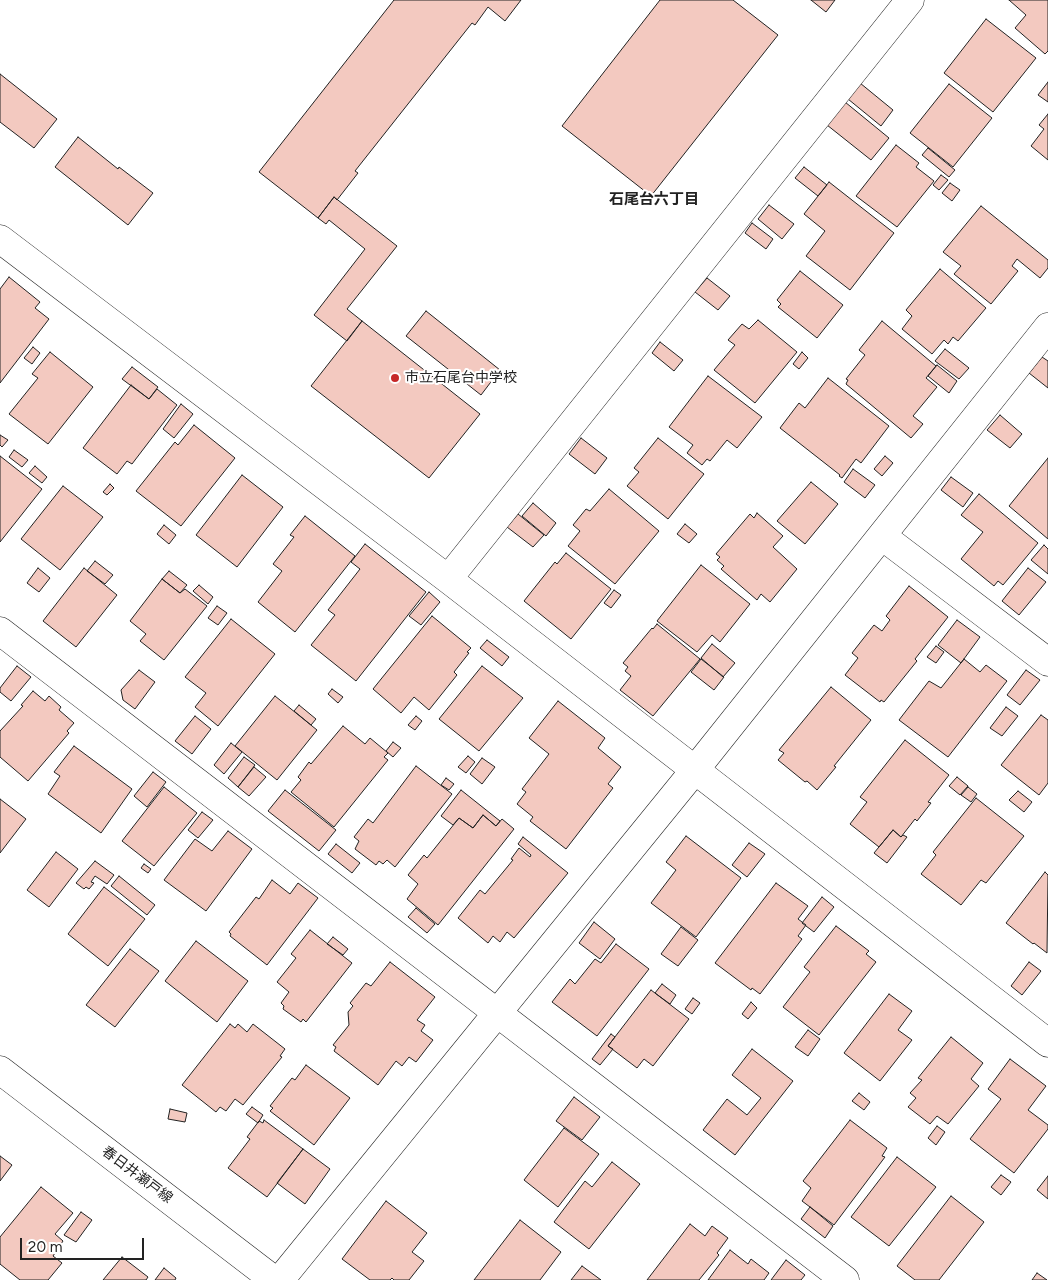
<!DOCTYPE html>
<html>
<head>
<meta charset="utf-8">
<style>
  body { margin:0 }
  #map { position:relative; width:1048px; height:1280px; overflow:hidden; background:#fff; font-family:Figtree,sans-serif }
  canvas { display:block }
  .scale { position:absolute; left:20px; top:1238px; width:124px; height:22px; box-sizing:border-box; border:2px solid #222; border-top:0; padding-left:6px; font-size:15px; line-height:18px; white-space:nowrap; color:#222; -webkit-text-stroke:4px #fff; paint-order:stroke }
</style>
</head>
<body>
<div id="map">
<canvas width="1048" height="1280"></canvas>
<div class="scale">20 m</div>
</div>
<script>
const ctx = document.querySelector('canvas').getContext('2d');
ctx.lineJoin = 'round';
function fill(path, color) {
  ctx.fillStyle = color;
  ctx.fill(path, 'evenodd');
}
function shape(rows) {
  const path = new Path2D();
  for (const r of rows) {
    path.moveTo(r[0], r[1]);
    for (let i = 2; i < r.length; i += 2) path.lineTo(r[i], r[i + 1]);
  }
  return path;
}
function strokePath(path, color, width, dash) {
  ctx.strokeStyle = color;
  ctx.lineWidth = width;
  ctx.lineCap = dash ? 'butt' : 'round';
  ctx.setLineDash(dash || []);
  ctx.stroke(path);
}
function write(font, color, halo, rows, align = 'center') {
  ctx.font = font + ' Figtree,"Noto Sans JP",sans-serif';
  ctx.lineWidth = 4;
  ctx.setLineDash([]);
  ctx.textBaseline = 'middle';
  ctx.strokeStyle = halo;
  ctx.fillStyle = color;
  for (const [text, x, y, turn = 0] of rows) {
    ctx.save();
    ctx.translate(x, y);
    ctx.rotate((+turn || 0) * Math.PI / 180);
    ctx.textAlign = isNaN(turn) ? turn : align;
    if (halo) ctx.strokeText(text, 0, 0);
    ctx.fillText(text, 0, 0);
    ctx.restore();
  }
}
const building = shape([
  [394,0,521,0,505,21,488,7,475,25,472,23,355,171,358,173,337,200,334,197,318,218,259,172,394,0],
  [660,0,733,0,778,35,651,196,562,126,660,0],
  [811,0,835,0,826,12,811,0],
  [1009,0,1048,0,1048,51,1045,54,1015,28,1026,15,1009,0],
  [986,19,1036,58,993,112,944,73,986,19],
  [0,74,57,119,34,148,0,122,0,74],
  [1048,82,1048,102,1038,95,1048,82],
  [860,83,893,110,881,126,848,99,860,83],
  [949,84,992,118,953,167,910,133,949,84],
  [845,102,889,138,871,160,827,125,845,102],
  [1048,114,1048,160,1031,146,1044,129,1039,125,1048,114],
  [78,137,118,169,119,167,153,193,128,225,55,167,78,137],
  [896,145,919,163,916,167,934,181,897,227,856,196,896,145],
  [928,148,955,170,949,177,922,155,928,148],
  [804,167,827,185,818,196,795,178,804,167],
  [941,175,948,180,939,190,933,185,941,175],
  [829,182,894,233,850,290,806,256,825,231,804,214,829,182],
  [950,183,960,190,952,201,942,193,950,183],
  [334,197,397,246,347,309,362,321,347,341,314,315,365,249,329,220,326,224,318,218,334,197],
  [769,205,794,224,782,239,758,219,769,205],
  [981,206,1048,260,1048,268,1040,278,1017,259,1012,266,1018,271,991,304,954,274,961,266,943,252,981,206],
  [752,223,773,239,766,249,745,233,752,223],
  [940,269,986,308,958,341,953,337,948,344,944,340,932,354,902,329,912,316,906,310,940,269],
  [800,271,843,305,817,338,778,307,781,304,777,300,800,271],
  [9,277,40,302,35,308,49,319,0,383,0,289,9,277],
  [707,278,730,296,718,310,695,292,707,278],
  [426,311,500,370,481,395,406,336,426,311],
  [758,320,797,352,755,403,714,370,735,345,728,340,742,324,749,329,758,320],
  [362,321,480,414,429,478,311,386,362,321],
  [882,321,936,366,926,378,937,387,913,416,923,424,911,438,846,384,848,380,846,379,865,355,859,350,882,321],
  [660,342,683,360,674,371,652,353,660,342],
  [33,347,40,353,32,364,24,358,33,347],
  [945,349,969,368,959,379,935,361,945,349],
  [50,352,93,387,48,444,9,414,38,378,32,374,50,352],
  [802,352,808,358,799,369,793,364,802,352],
  [1042,357,1048,361,1048,388,1029,373,1042,357],
  [937,365,957,381,949,393,928,376,937,365],
  [132,367,158,387,149,399,122,379,132,367],
  [708,376,762,417,737,448,727,440,710,461,707,459,702,465,687,453,693,445,669,427,708,376],
  [828,378,889,426,861,463,856,459,842,478,839,476,840,475,780,428,799,403,805,408,828,378],
  [131,385,149,399,157,389,177,405,132,464,127,461,117,474,83,448,131,385],
  [181,404,193,414,174,438,163,429,181,404],
  [1000,415,1022,434,1010,448,987,430,1000,415],
  [194,425,235,458,181,526,136,491,175,442,178,445,194,425],
  [0,435,8,440,2,447,0,445,0,435],
  [581,438,607,458,595,474,569,454,581,438],
  [658,438,704,474,668,519,627,486,639,472,634,468,658,438],
  [14,450,28,460,22,467,9,457,14,450],
  [0,456,42,489,0,542,0,456],
  [885,456,893,463,882,476,874,469,885,456],
  [1048,458,1048,539,1009,506,1048,458],
  [35,466,47,477,42,483,29,473,35,466],
  [853,469,875,485,865,498,844,482,853,469],
  [242,475,283,507,237,567,196,535,242,475],
  [951,477,973,493,963,507,941,490,951,477],
  [811,482,838,504,805,544,777,521,811,482],
  [110,484,114,488,107,495,103,492,110,484],
  [63,486,103,517,60,570,21,539,63,486],
  [609,489,659,531,615,584,568,546,580,531,573,525,586,509,590,511,609,489],
  [979,494,1038,543,1003,585,998,581,994,586,961,559,983,532,961,515,979,494],
  [533,503,556,523,546,536,522,516,533,503],
  [757,513,783,536,773,547,797,569,770,602,761,594,757,600,721,569,724,566,717,560,720,557,716,554,750,514,754,518,757,513],
  [518,514,544,535,533,547,507,527,518,514],
  [305,516,355,556,295,632,258,602,282,571,273,564,294,537,290,535,305,516],
  [685,524,697,534,689,543,677,534,685,524],
  [164,525,176,535,169,544,157,534,164,525],
  [365,544,426,592,356,681,311,645,335,615,328,610,360,569,351,562,365,544],
  [1044,545,1048,549,1048,574,1031,560,1044,545],
  [566,553,611,589,571,639,524,601,555,562,557,564,566,553],
  [95,561,113,575,105,584,87,571,95,561],
  [701,565,750,604,720,642,712,635,697,652,657,621,701,565],
  [38,568,50,578,39,592,27,583,38,568],
  [84,568,117,595,76,647,43,621,84,568],
  [1028,568,1046,582,1019,615,1002,601,1028,568],
  [169,571,187,585,180,593,162,579,169,571],
  [162,579,180,593,185,589,207,606,164,660,140,641,146,634,130,621,162,579],
  [199,585,213,597,208,604,193,591,199,585],
  [909,586,948,617,915,659,917,661,884,702,881,700,880,702,845,675,858,658,852,653,874,625,882,631,890,620,886,616,909,586],
  [614,590,621,595,611,608,604,603,614,590],
  [429,592,440,602,421,625,409,616,429,592],
  [217,606,227,613,218,625,208,618,217,606],
  [432,616,471,648,467,652,469,653,454,672,457,675,429,710,414,697,401,713,373,689,432,616],
  [231,619,275,654,218,726,195,707,206,693,185,677,231,619],
  [957,620,980,637,961,663,938,645,957,620],
  [657,624,700,659,653,716,620,690,631,676,625,671,628,667,623,663,652,628,653,629,657,624],
  [487,640,509,657,502,666,480,648,487,640],
  [712,644,735,663,723,677,701,658,712,644],
  [936,646,944,652,936,663,927,657,936,646],
  [701,659,724,677,714,690,691,672,701,659],
  [964,659,980,672,986,665,1007,681,948,757,899,720,929,681,941,688,964,659],
  [17,666,31,677,11,701,0,692,0,688,17,666],
  [482,666,523,698,479,751,439,719,482,666],
  [139,670,155,682,135,709,123,700,121,690,139,670],
  [1026,670,1040,680,1020,705,1007,695,1026,670],
  [831,687,871,720,834,766,836,767,817,790,807,781,805,782,778,760,784,753,779,750,831,687],
  [332,689,343,697,338,703,328,694,332,689],
  [33,691,45,701,49,696,61,707,59,710,74,723,67,731,69,733,28,781,0,757,0,731,23,706,21,705,33,691],
  [275,696,317,730,277,780,235,746,275,696],
  [558,701,605,738,598,748,621,767,608,784,613,788,566,849,530,821,533,817,517,804,526,792,522,789,549,754,529,738,558,701],
  [299,705,316,719,311,725,294,711,299,705],
  [1006,707,1018,716,1002,736,990,728,1006,707],
  [1041,715,1048,720,1048,783,1039,795,1001,765,1041,715],
  [195,716,211,729,192,754,175,741,195,716],
  [416,716,422,721,415,730,408,725,416,716],
  [343,726,365,744,370,738,388,753,384,757,388,760,334,827,291,792,301,780,298,777,309,762,311,764,343,726],
  [905,740,949,775,928,802,931,803,917,821,915,819,901,837,893,830,879,847,850,824,867,802,860,797,905,740],
  [393,742,401,748,393,757,386,751,393,742],
  [231,743,242,752,224,774,214,765,231,743],
  [74,746,132,789,101,833,48,794,60,776,54,772,74,746],
  [468,756,475,762,466,773,458,767,468,756],
  [244,757,255,765,238,787,228,778,244,757],
  [482,758,495,767,482,784,470,774,482,758],
  [416,766,452,794,395,867,387,860,383,864,379,861,376,865,355,849,359,841,354,837,368,819,373,823,416,766],
  [254,767,266,777,249,796,238,787,254,767],
  [153,772,166,782,147,807,134,796,153,772],
  [957,777,968,786,960,795,949,786,957,777],
  [446,778,454,784,449,790,441,785,446,778],
  [164,787,197,813,154,866,122,841,164,787],
  [968,787,977,794,971,802,961,795,968,787],
  [285,790,336,830,319,851,268,811,285,790],
  [461,790,500,821,496,826,483,815,473,828,459,818,453,825,441,816,461,790],
  [1018,791,1032,802,1024,812,1009,800,1018,791],
  [976,798,1024,836,986,883,981,880,961,905,921,874,936,855,933,852,976,798],
  [0,799,26,819,0,853,0,799],
  [202,812,213,820,198,838,188,830,202,812],
  [483,815,496,826,502,819,514,829,438,925,407,899,418,884,408,875,424,855,427,858,459,818,473,828,483,815],
  [893,830,901,837,903,835,907,837,887,863,874,853,893,830],
  [228,831,252,849,206,911,164,880,195,839,212,851,228,831],
  [686,836,741,878,696,937,651,903,676,870,666,862,686,836],
  [523,837,568,873,514,938,507,932,500,942,493,936,488,943,458,918,480,890,485,894,513,860,511,859,519,848,530,857,531,855,518,844,523,837],
  [749,843,765,854,747,877,732,865,749,843],
  [336,844,360,863,352,873,328,854,336,844],
  [56,852,78,869,49,907,27,890,56,852],
  [95,861,114,875,107,884,95,876,91,882,94,883,89,889,86,887,84,889,76,883,95,861],
  [144,864,151,869,148,873,141,868,144,864],
  [1045,872,1048,875,1047,953,1034,943,1033,944,1006,923,1045,872],
  [119,876,155,905,147,915,111,886,119,876],
  [272,880,290,894,298,883,318,898,267,965,230,936,231,934,229,932,256,897,259,899,272,880],
  [776,883,808,906,798,919,806,925,798,936,802,939,760,994,752,988,751,990,715,963,776,883],
  [104,887,145,919,108,966,68,934,104,887],
  [822,897,834,907,814,932,802,923,822,897],
  [416,908,435,924,427,933,408,917,416,908],
  [594,922,615,939,600,959,579,943,594,922],
  [836,926,869,951,866,954,876,962,819,1035,783,1007,810,972,804,967,836,926],
  [681,927,698,940,678,966,661,954,681,927],
  [310,930,352,963,306,1022,303,1019,301,1022,283,1009,284,1006,281,1003,289,992,277,982,296,958,291,954,310,930],
  [333,937,348,949,343,955,327,944,333,937],
  [196,941,248,981,217,1022,165,981,196,941],
  [616,944,649,969,597,1036,552,1002,570,979,575,984,595,959,601,963,616,944],
  [130,949,159,971,115,1027,86,1005,130,949],
  [390,962,435,997,417,1020,425,1025,421,1031,433,1040,416,1062,409,1057,402,1066,396,1061,378,1085,334,1051,336,1047,333,1045,349,1025,348,1012,353,1006,350,1003,366,983,371,986,390,962],
  [1029,962,1041,971,1022,995,1011,986,1029,962],
  [662,984,676,995,670,1004,655,993,662,984],
  [651,990,689,1019,653,1066,644,1059,637,1068,608,1046,651,990],
  [889,994,912,1011,898,1030,912,1040,880,1081,844,1053,889,994],
  [693,998,700,1003,692,1014,685,1009,693,998],
  [751,1002,757,1008,748,1019,742,1014,751,1002],
  [230,1024,235,1028,238,1024,247,1032,253,1024,285,1049,280,1056,282,1057,243,1105,235,1099,226,1111,220,1107,216,1112,182,1085,230,1024],
  [808,1030,820,1039,808,1056,795,1047,808,1030],
  [611,1034,615,1037,608,1046,613,1049,600,1065,592,1059,611,1034],
  [951,1037,983,1063,971,1079,979,1086,948,1124,937,1116,930,1124,908,1107,916,1098,910,1093,922,1080,918,1078,951,1037],
  [752,1049,793,1081,735,1155,703,1130,727,1099,747,1115,761,1098,732,1075,752,1049],
  [1010,1059,1046,1086,1028,1110,1048,1125,1048,1129,1014,1173,970,1139,1001,1099,988,1089,1010,1059],
  [306,1065,350,1098,314,1145,270,1111,273,1108,270,1106,292,1078,295,1080,306,1065],
  [859,1093,870,1102,864,1110,852,1101,859,1093],
  [574,1097,600,1117,582,1140,556,1121,574,1097],
  [252,1107,263,1115,258,1123,246,1114,252,1107],
  [170,1109,187,1113,185,1122,168,1119,170,1109],
  [264,1120,303,1149,267,1197,228,1168,250,1139,247,1137,259,1121,263,1123,264,1120],
  [850,1120,887,1148,882,1156,885,1157,834,1225,802,1201,811,1188,803,1181,850,1120],
  [937,1126,945,1132,936,1145,928,1138,937,1126],
  [564,1128,599,1154,558,1207,524,1180,564,1128],
  [303,1149,330,1169,305,1204,277,1183,303,1149],
  [0,1156,12,1165,0,1181,0,1156],
  [897,1157,936,1187,889,1246,851,1217,897,1157],
  [612,1162,640,1184,589,1249,554,1222,585,1181,592,1187,612,1162],
  [1001,1175,1011,1182,1001,1195,991,1187,1001,1175],
  [1048,1176,1048,1199,1037,1190,1048,1176],
  [41,1187,73,1213,55,1234,63,1241,53,1256,62,1263,48,1280,20,1280,0,1264,0,1237,41,1187],
  [951,1196,984,1222,939,1280,915,1280,897,1266,951,1196],
  [386,1201,427,1233,412,1252,424,1261,409,1280,394,1280,392,1278,390,1280,370,1280,342,1259,386,1201],
  [810,1207,833,1226,825,1238,801,1219,810,1207],
  [81,1212,92,1220,76,1242,64,1235,81,1212],
  [520,1220,561,1252,540,1280,474,1280,520,1220],
  [690,1224,705,1236,712,1226,728,1238,717,1253,719,1255,699,1280,647,1280,690,1224],
  [730,1250,748,1264,751,1259,769,1273,764,1280,708,1280,730,1250],
  [122,1257,148,1277,146,1280,103,1280,122,1257],
  [786,1260,805,1275,801,1280,771,1280,786,1260],
  [582,1266,601,1280,571,1280,582,1266],
  [164,1268,176,1278,175,1280,155,1280,164,1268],
  [1037,1273,1047,1280,1032,1280,1037,1273]
]);
fill(building, '#f3c9c0');
strokePath(building, '#222', 1);
const minor = shape([
  [0,239,448,579,1048,1043],
  [882,536,1048,662],
  [448,579,910,0],
  [0,631,845,1280],
  [280,1280,694,771,1048,327]
]);
const primary = shape([
  [0,1070,274,1280]
]);
strokePath(minor, '#222', 29);
strokePath(primary, '#222', 29);
strokePath(minor, '#fff', 28);
strokePath(primary, '#fff', 28);
for (const [x, y, r, color] of [
  [395,378,5,"#c62828"]
]) {
  const dot = new Path2D();
  dot.arc(x, y, r, 0, 2 * Math.PI);
  ctx.fillStyle = color;
  ctx.fill(dot);
  strokePath(dot, '#fff', 2);
}
write('14px', '#222', '#fff', [
  ["市立石尾台中学校",405,378]
], 'left');
write('14px', '#222', '#fff', [
  ["春日井瀬戸線",137,1175,37]
]);
write('bold 15px', '#222', '#fff', [
  ["石尾台六丁目",654,200]
]);
</script>
</body>
</html>
